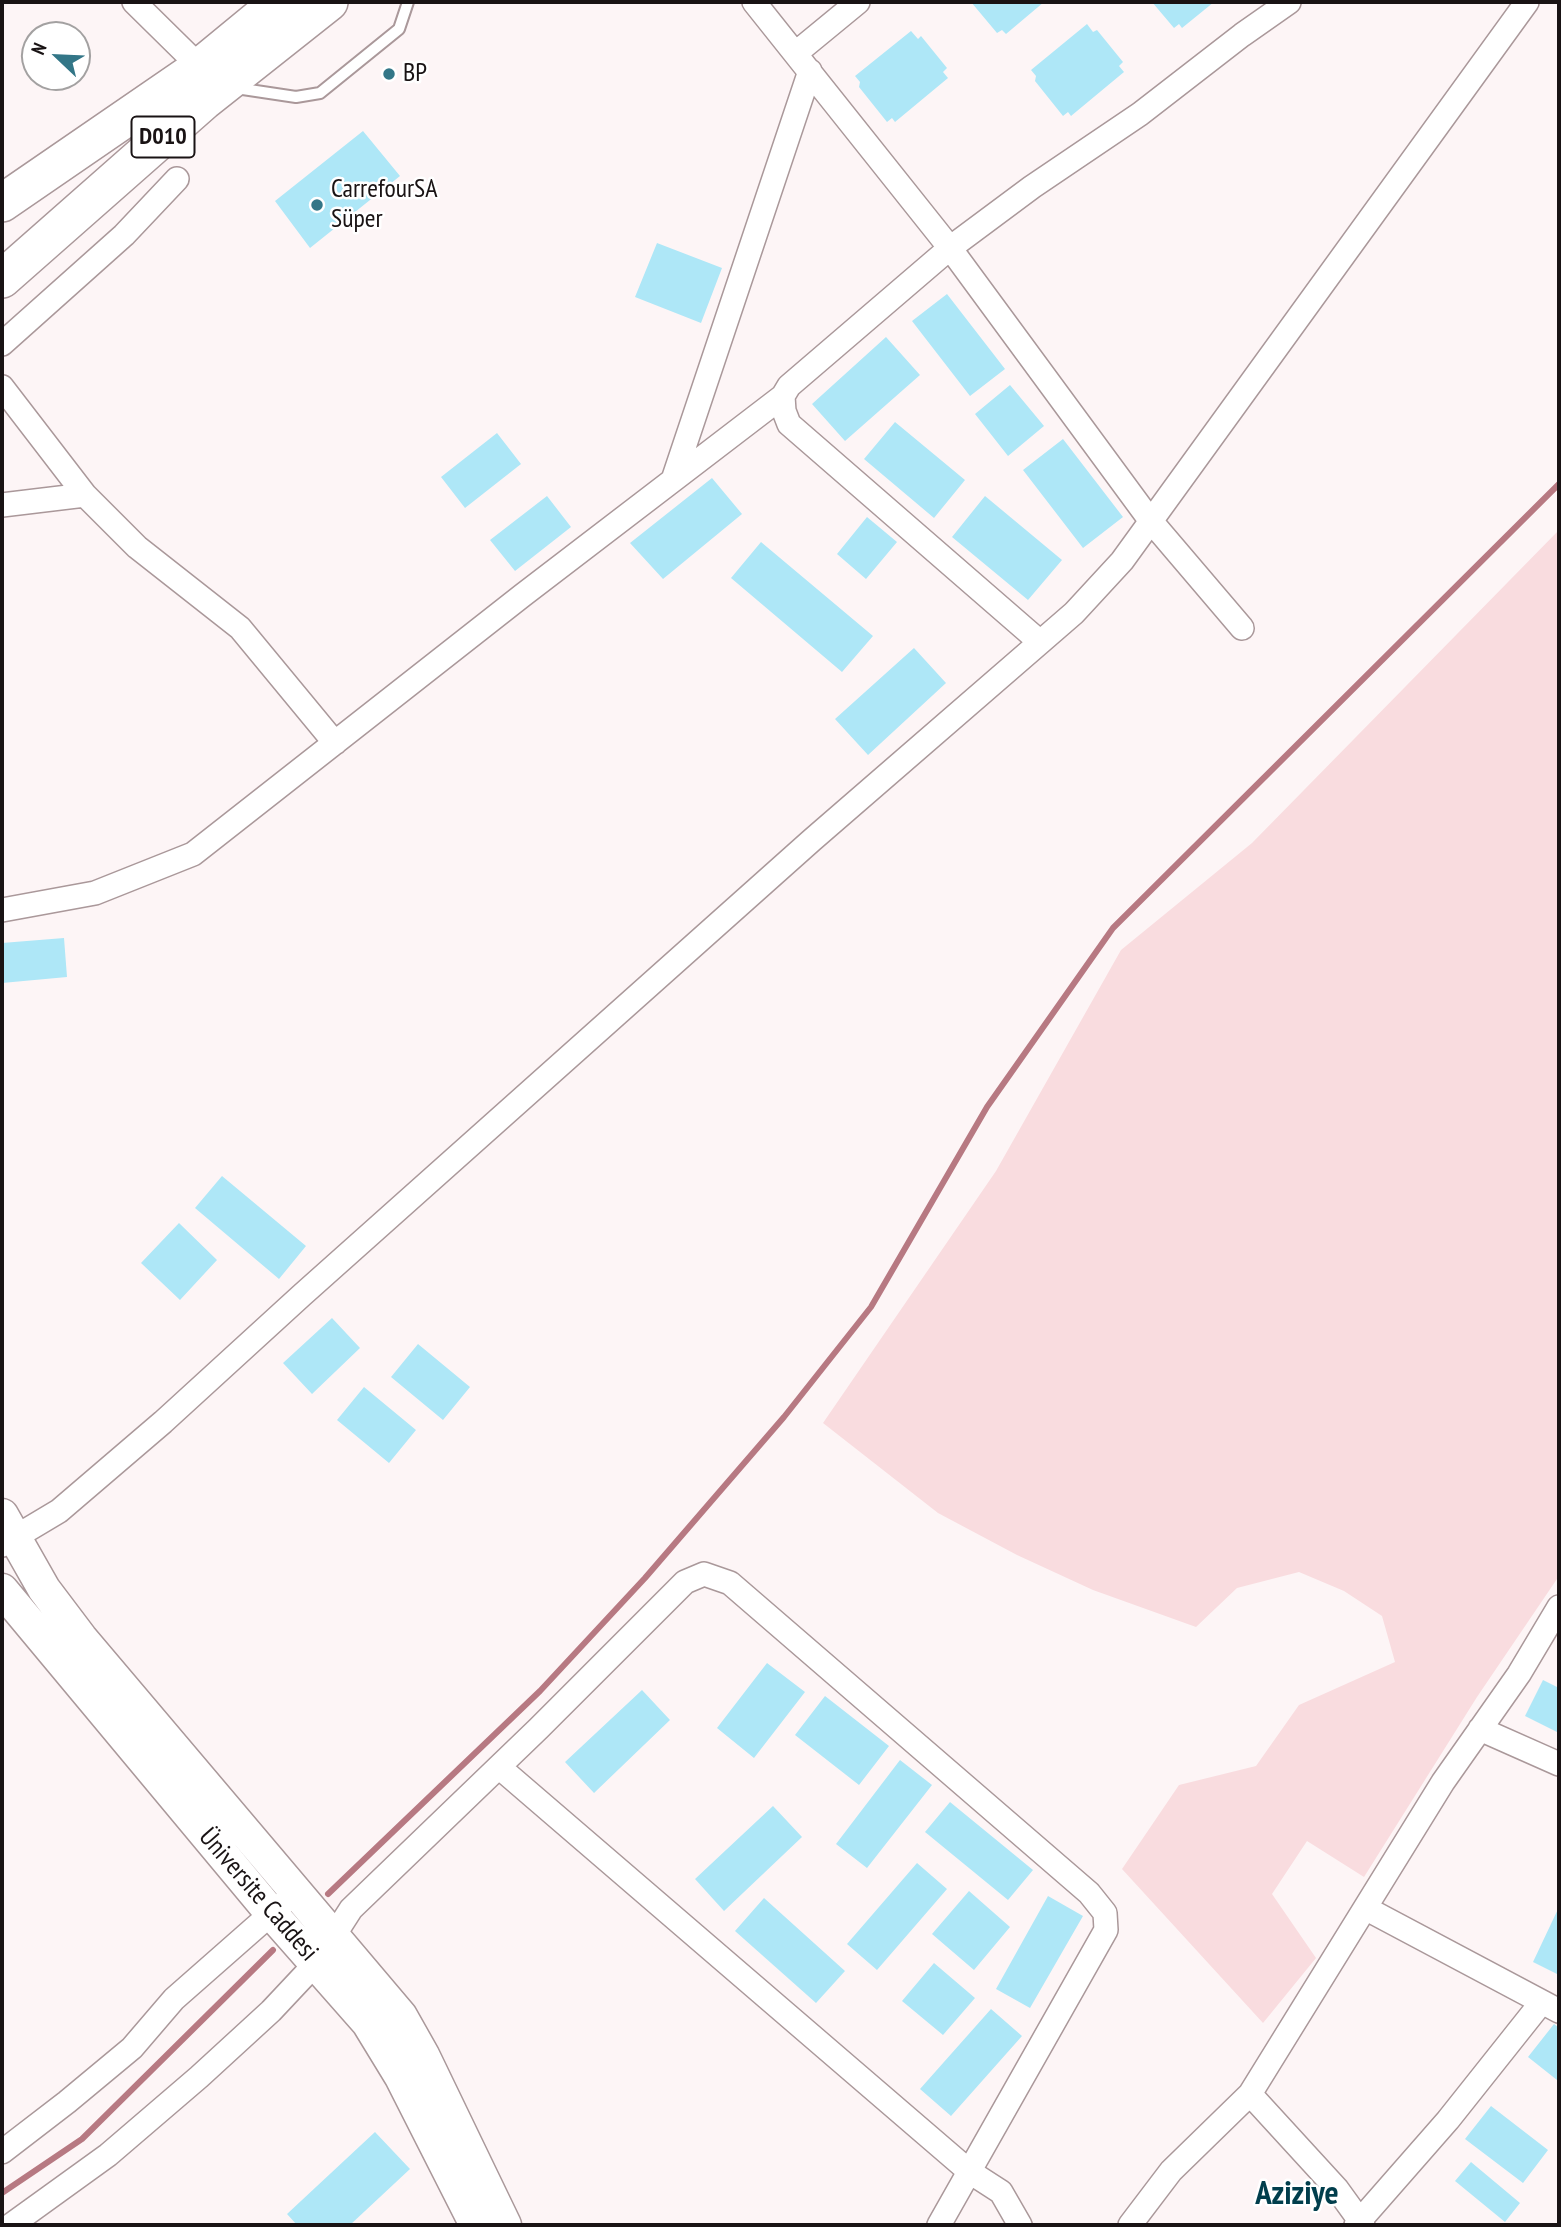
<!DOCTYPE html>
<html>
<head>
<meta charset="utf-8">
<style>
  body { margin:0 }
  #map { position:relative; width:1561px; height:2227px; overflow:hidden; background:#fdf5f6; font-family:"PT Sans Narrow",sans-serif }
  canvas { display:block }
  .frame { position:absolute; inset:0; border:4px solid #191314; pointer-events:none }
  .north { position:absolute; left:21px; top:21px; width:70px; height:70px; box-sizing:border-box; background:#fff; border:2px solid #a3a1a1; border-radius:50%; rotate:293deg; font-size:19px; font-weight:700; line-height:28px; text-align:center; color:#191314 }
  .north::after { content:''; display:block; margin:auto; width:24px; height:32px; background:#337687; clip-path:polygon(50% 0,100% 100%,50% 72%,0 100%) }
</style>
</head>
<body>
<div id="map">
<canvas width="1561" height="2227"></canvas>
<div class="frame"></div>
<div class="north">N</div>
</div>
<script>
const ctx = document.querySelector('canvas').getContext('2d');
ctx.lineJoin = 'round';
function fill(path, color) {
  ctx.fillStyle = color;
  ctx.fill(path, 'evenodd');
}
function shape(rows) {
  const path = new Path2D();
  for (const r of rows) {
    path.moveTo(r[0], r[1]);
    for (let i = 2; i < r.length; i += 2) path.lineTo(r[i], r[i + 1]);
  }
  return path;
}
function strokePath(path, color, width, dash) {
  ctx.strokeStyle = color;
  ctx.lineWidth = width;
  ctx.lineCap = dash ? 'butt' : 'round';
  ctx.setLineDash(dash || []);
  ctx.stroke(path);
}
function write(font, color, halo, rows, align = 'center') {
  ctx.font = font + ' "PT Sans Narrow",sans-serif';
  ctx.lineWidth = 5;
  ctx.setLineDash([]);
  ctx.textBaseline = 'middle';
  ctx.strokeStyle = halo;
  ctx.fillStyle = color;
  for (const [text, x, y, turn = 0] of rows) {
    ctx.save();
    ctx.translate(x, y);
    ctx.rotate((+turn || 0) * Math.PI / 180);
    ctx.textAlign = isNaN(turn) ? turn : align;
    if (halo) ctx.strokeText(text, 0, 0);
    ctx.fillText(text, 0, 0);
    ctx.restore();
  }
}
fill(shape([
  [1559,530,1559,1576,1477,1697,1364,1877,1307,1841,1272,1894,1316,1958,1263,2023,1122,1869,1179,1785,1256,1766,1299,1705,1395,1662,1382,1616,1344,1591,1299,1572,1237,1588,1196,1627,1093,1590,1017,1555,938,1513,823,1423,996,1171,1121,950,1252,843]
]), '#f9dcdf');
strokePath(shape([
  [328,1894,540,1691,645,1578,784,1417,871,1307,987,1107,1113,928,1559,484],
  [2,2193,82,2139,273,1950]
]), '#b77982', 6);
fill(shape([
  [971,2,1044,2,1006,34,1002,30,997,33],
  [1152,2,1214,2,1182,28,1179,24,1174,28],
  [1087,24,1093,32,1097,30,1123,62,1119,66,1124,72,1071,116,1068,112,1063,116,1035,81,1036,76,1031,70],
  [911,31,918,39,921,36,947,68,943,72,948,78,895,122,892,118,887,122,859,87,860,82,855,76],
  [363,131,400,176,310,248,275,201],
  [657,243,722,268,701,323,635,297],
  [947,294,1005,369,970,396,912,321],
  [886,337,920,375,845,441,812,404],
  [1010,385,1044,426,1008,456,975,414],
  [895,422,965,480,934,518,864,459],
  [497,433,521,464,465,508,441,477],
  [1063,439,1123,517,1083,548,1023,470],
  [712,478,742,514,663,579,630,543],
  [547,496,571,527,515,571,490,540],
  [985,496,1062,560,1028,600,952,537],
  [867,517,897,542,866,579,837,554],
  [761,542,873,636,842,672,731,578],
  [914,648,946,683,868,755,835,719],
  [64,938,67,977,2,983,2,943],
  [222,1176,306,1246,279,1279,195,1208],
  [179,1223,217,1260,180,1300,141,1263],
  [332,1318,360,1348,312,1394,283,1363],
  [418,1344,470,1387,443,1420,391,1377],
  [364,1387,416,1430,389,1463,337,1420],
  [767,1663,805,1692,754,1758,717,1728],
  [1543,1680,1559,1688,1559,1733,1525,1716],
  [642,1690,670,1720,594,1793,565,1762],
  [825,1696,889,1746,859,1785,795,1735],
  [900,1760,932,1785,867,1868,836,1844],
  [950,1802,1033,1870,1008,1900,925,1832],
  [773,1806,802,1837,724,1911,695,1879],
  [917,1863,947,1889,877,1970,847,1944],
  [969,1891,1010,1927,974,1970,932,1934],
  [1048,1896,1083,1916,1030,2008,996,1989],
  [764,1898,845,1971,816,2003,735,1931],
  [1559,1907,1559,1975,1533,1962],
  [934,1963,975,1998,943,2035,902,2001],
  [991,2009,1022,2036,951,2116,920,2089],
  [1554,2024,1559,2028,1559,2077,1557,2080,1528,2057],
  [1491,2106,1548,2150,1523,2183,1465,2139],
  [375,2132,410,2169,350,2225,297,2225,287,2214],
  [1471,2162,1520,2203,1505,2222,1455,2181]
]), '#aee7f7');
const service = shape([
  [236,88,296,97,320,93,399,29,408,2]
]);
const minor = shape([
  [134,2,200,67],
  [754,2,950,248,1150,520,1242,628],
  [796,53,858,2],
  [2,344,124,235,177,179],
  [2,387,85,495,137,547,240,628,335,743],
  [673,480,810,71],
  [2,505,85,495],
  [1040,642,789,424,784,411,783,396,789,386,950,248,1032,187,1140,114,1242,35,1289,2],
  [2,910,95,893,193,854,523,595,783,396],
  [2,1545,59,1511,163,1422,302,1295,812,840,1074,613,1122,561,1527,2],
  [1480,1729,1559,1764],
  [499,1767,970,2172,1001,2192,1020,2225],
  [1367,1909,1559,2011],
  [1250,2094,1337,2189,1363,2225],
  [2,2152,67,2102,132,2048,174,1999,282,1904],
  [11,2225,108,2155,199,2077,271,2011,317,1962,351,1909,538,1729,685,1582,704,1574,730,1583,1089,1893,1105,1913,1106,1930,939,2225],
  [1130,2225,1171,2171,1250,2094,1443,1782,1519,1674,1559,1607],
  [1356,2225,1448,2120,1541,2003]
]);
const secondary = shape([
  [2,1515,44,1589,81,1638,401,2016,423,2055,505,2225],
  [2,1590,272,1914,368,2023,401,2077,476,2225]
]);
const trunk = shape([
  [2,203,200,67,279,2],
  [2,279,204,101,329,2]
]);
strokePath(service, '#aa989a', 14);
strokePath(minor, '#aa989a', 26);
strokePath(secondary, '#aa989a', 35);
strokePath(trunk, '#aa989a', 40);
strokePath(service, '#fff', 10);
strokePath(minor, '#fff', 23);
strokePath(secondary, '#fff', 32);
strokePath(trunk, '#fff', 37);
for (const [x, y, r, color] of [
  [389,74,7,"#337687"],
  [317,205,7,"#337687"]
]) {
  const dot = new Path2D();
  dot.arc(x, y, r, 0, 2 * Math.PI);
  ctx.fillStyle = color;
  ctx.fill(dot);
  strokePath(dot, '#fff', 2.5);
}
for (const [x, y, w] of [
  [163,137,63]
]) {
  const box = new Path2D();
  box.roundRect(x - w / 2, y - 20.5, w, 41, 5);
  ctx.fillStyle = '#fff';
  ctx.fill(box);
  strokePath(box, '#191314', 2);
}
write('bold 24px', '#191314', null, [
  ["D010",163,137]
]);
write('26px', '#191314', '#fff', [
  ["BP",403,74],
  ["CarrefourSA",331,190],
  ["Süper",331,220]
], 'left');
write('26px', '#191314', '#fff', [
  ["Üniversite Caddesi",258,1895,49]
]);
write('bold 33px', '#013e4c', '#fff', [
  ["Aziziye",1297,2195]
]);
</script>
</body>
</html>
